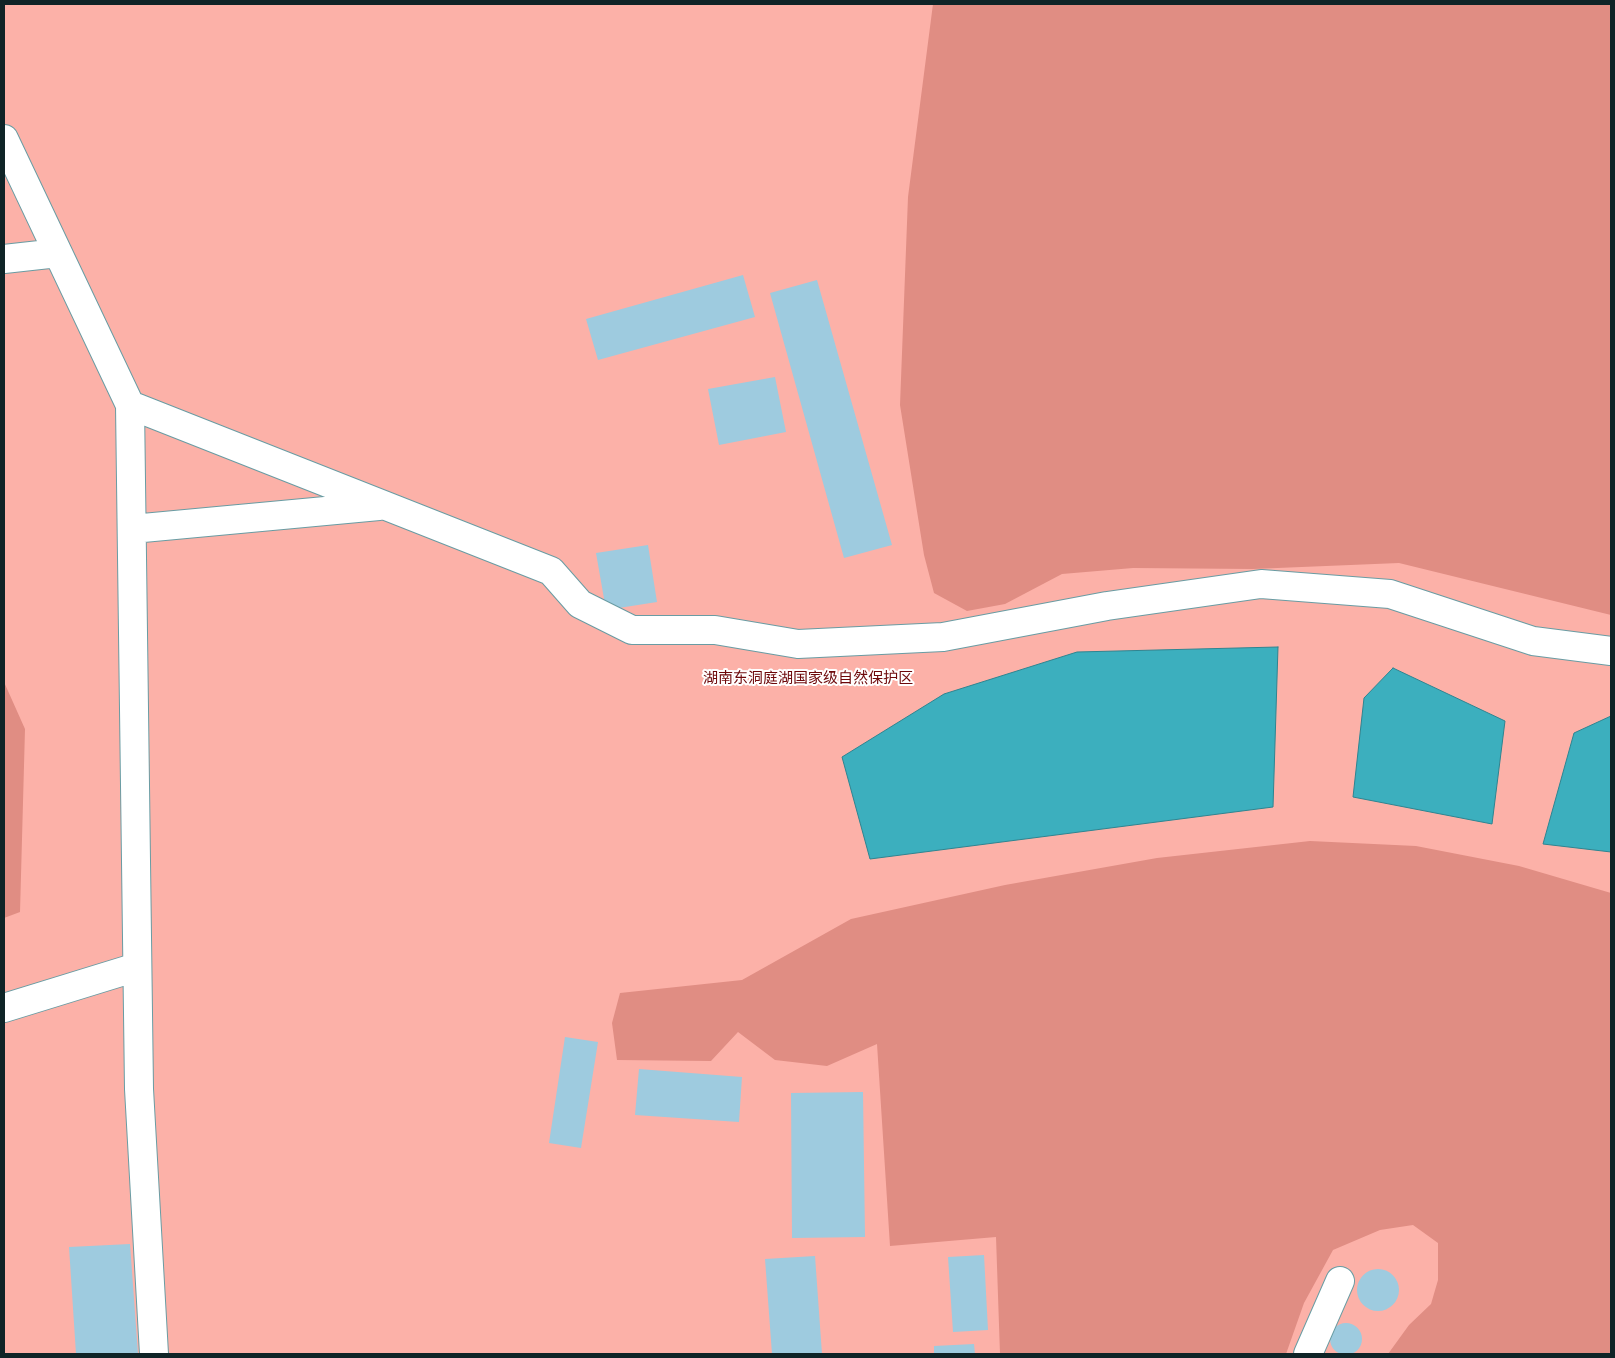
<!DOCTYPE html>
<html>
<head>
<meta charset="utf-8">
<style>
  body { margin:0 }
  #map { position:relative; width:1615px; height:1358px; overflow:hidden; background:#b7ecf4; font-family:Montserrat,sans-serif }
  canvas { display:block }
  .frame { position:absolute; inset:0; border:5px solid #0f2427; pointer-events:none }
</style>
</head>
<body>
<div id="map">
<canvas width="1615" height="1358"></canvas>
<div class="frame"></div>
</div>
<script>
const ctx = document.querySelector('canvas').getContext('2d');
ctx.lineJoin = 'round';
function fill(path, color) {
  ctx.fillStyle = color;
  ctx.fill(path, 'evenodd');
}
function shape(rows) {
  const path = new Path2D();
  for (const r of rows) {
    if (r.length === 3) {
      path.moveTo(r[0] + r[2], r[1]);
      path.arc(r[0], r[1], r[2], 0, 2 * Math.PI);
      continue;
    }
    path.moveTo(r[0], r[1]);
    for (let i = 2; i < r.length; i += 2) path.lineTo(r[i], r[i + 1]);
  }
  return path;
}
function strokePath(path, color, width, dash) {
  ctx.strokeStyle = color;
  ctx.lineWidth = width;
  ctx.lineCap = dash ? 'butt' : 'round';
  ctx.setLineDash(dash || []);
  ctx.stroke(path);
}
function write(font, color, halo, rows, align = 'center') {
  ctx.font = font + ' Montserrat,"Noto Sans SC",sans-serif';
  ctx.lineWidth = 4;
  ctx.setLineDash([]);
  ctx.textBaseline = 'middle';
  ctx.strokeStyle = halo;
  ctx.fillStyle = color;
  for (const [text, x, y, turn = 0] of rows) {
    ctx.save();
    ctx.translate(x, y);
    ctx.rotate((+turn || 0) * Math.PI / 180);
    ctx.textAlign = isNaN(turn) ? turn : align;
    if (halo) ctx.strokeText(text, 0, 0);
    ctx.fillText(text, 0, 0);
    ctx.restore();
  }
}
fill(shape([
  [4,4,1611,4,1611,1354,4,1354]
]), '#fcb1a8');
fill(shape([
  [933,4,1611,4,1611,615,1399,563,1253,569,1133,568,1062,574,1005,604,967,611,934,593,924,555,900,405,908,197],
  [4,682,25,729,20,912,4,918],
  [1310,841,1416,846,1519,866,1611,893,1611,1354,1388,1354,1409,1325,1431,1304,1438,1280,1438,1243,1413,1225,1380,1230,1333,1250,1304,1303,1286,1354,1000,1354,996,1237,890,1246,877,1044,827,1066,775,1060,738,1032,711,1061,617,1060,612,1023,620,993,742,980,851,919,1005,885,1157,858]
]), '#e08d83');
const water = shape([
  [1278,647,1273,807,870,859,842,757,944,694,1077,652,1278,647],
  [1393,668,1505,721,1492,824,1353,797,1364,698,1393,668],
  [1611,716,1611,852,1543,844,1574,733,1611,716]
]);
fill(water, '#3cafbe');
strokePath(water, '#2e8591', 1);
fill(shape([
  [743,275,755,317,598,360,586,319],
  [817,280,892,545,844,558,770,293],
  [775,377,786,432,719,445,708,389],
  [648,545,657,602,606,610,596,553],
  [565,1037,598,1042,581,1148,549,1143],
  [639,1069,742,1077,739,1122,635,1115],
  [863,1092,865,1237,792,1238,791,1093],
  [130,1244,138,1354,76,1354,69,1247],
  [984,1255,988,1330,953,1332,948,1257],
  [815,1256,822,1354,772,1354,765,1259],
  [1378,1290,21],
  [1346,1339,16],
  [974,1344,975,1354,934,1354,934,1346]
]), '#9ecbdf');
const minor = shape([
  [4,139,130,405,551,571,580,604,632,630,715,630,798,644,943,637,1107,606,1261,584,1390,594,1533,641,1611,651],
  [4,259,58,253],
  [130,405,139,1089,154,1354],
  [132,529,379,506],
  [4,1008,137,967],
  [1308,1354,1340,1281]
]);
strokePath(minor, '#699ca3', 30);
strokePath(minor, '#fff', 28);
write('15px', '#6d080a', '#fff', [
  ["湖南东洞庭湖国家级自然保护区",808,679]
]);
</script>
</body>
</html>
